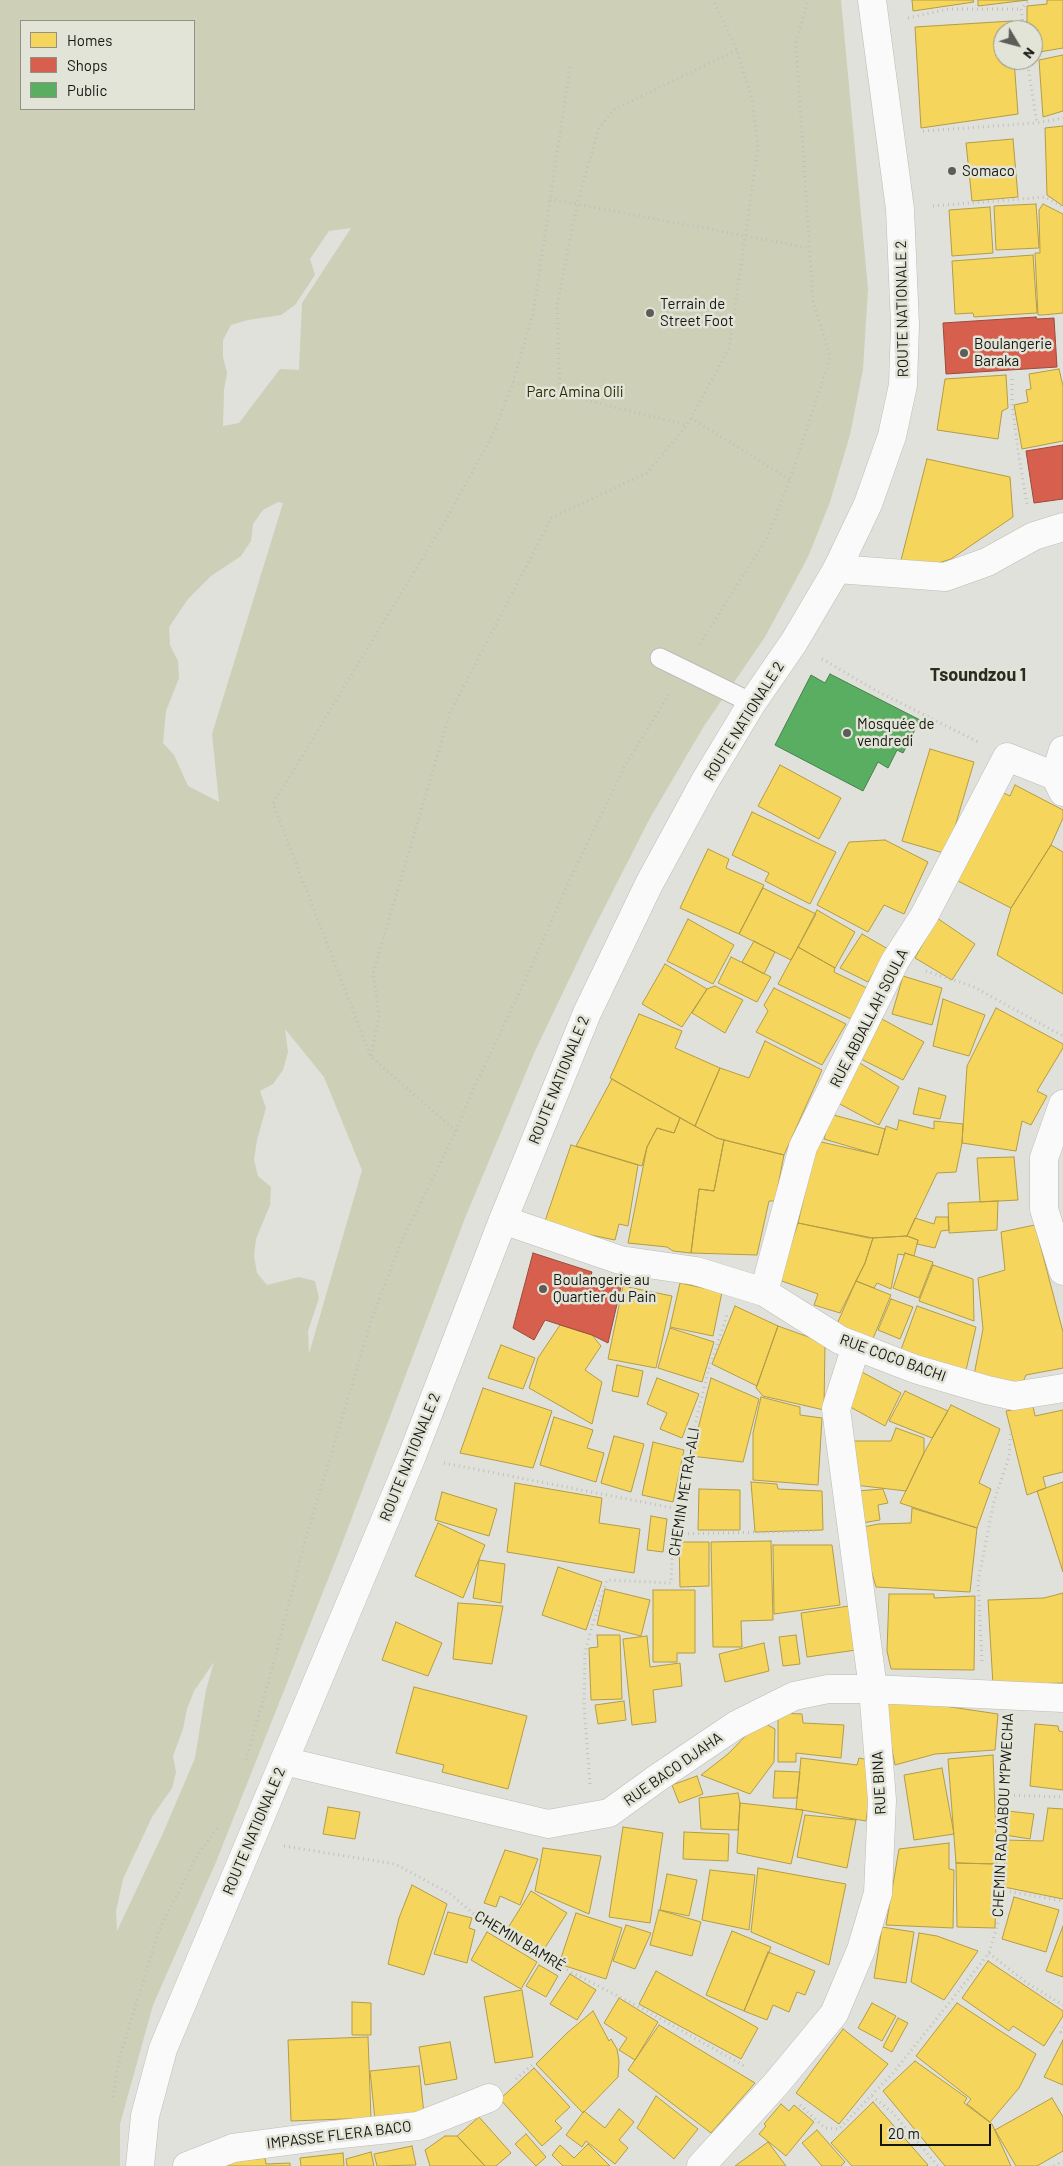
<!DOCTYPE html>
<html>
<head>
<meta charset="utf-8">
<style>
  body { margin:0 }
  #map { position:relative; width:1063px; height:2166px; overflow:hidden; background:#e0e1db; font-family:Barlow,sans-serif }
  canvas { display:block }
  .legend { position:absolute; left:20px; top:20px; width:175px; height:90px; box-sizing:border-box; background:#e2e4d8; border:1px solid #909288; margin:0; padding:6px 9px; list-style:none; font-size:15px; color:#151611 }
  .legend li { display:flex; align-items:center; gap:10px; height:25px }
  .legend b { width:25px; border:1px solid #909288 }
  .north { position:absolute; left:993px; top:20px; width:50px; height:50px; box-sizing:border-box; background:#e2e4d8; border:1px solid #909288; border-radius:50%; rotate:127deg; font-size:14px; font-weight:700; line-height:20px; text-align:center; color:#151611 }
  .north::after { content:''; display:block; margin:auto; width:18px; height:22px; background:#5c5d58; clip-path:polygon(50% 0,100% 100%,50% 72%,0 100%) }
  .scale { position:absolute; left:880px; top:2124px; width:111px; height:22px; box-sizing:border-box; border:2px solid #151611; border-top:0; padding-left:6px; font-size:15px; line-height:18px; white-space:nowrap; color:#151611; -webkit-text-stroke:4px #e2e4d8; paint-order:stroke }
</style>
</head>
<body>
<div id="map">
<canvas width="1063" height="2166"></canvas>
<ul class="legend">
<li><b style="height:14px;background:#f6d55c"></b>Homes</li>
<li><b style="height:14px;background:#d6604d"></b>Shops</li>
<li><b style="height:14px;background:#5aae61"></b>Public</li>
</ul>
<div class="north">N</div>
<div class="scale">20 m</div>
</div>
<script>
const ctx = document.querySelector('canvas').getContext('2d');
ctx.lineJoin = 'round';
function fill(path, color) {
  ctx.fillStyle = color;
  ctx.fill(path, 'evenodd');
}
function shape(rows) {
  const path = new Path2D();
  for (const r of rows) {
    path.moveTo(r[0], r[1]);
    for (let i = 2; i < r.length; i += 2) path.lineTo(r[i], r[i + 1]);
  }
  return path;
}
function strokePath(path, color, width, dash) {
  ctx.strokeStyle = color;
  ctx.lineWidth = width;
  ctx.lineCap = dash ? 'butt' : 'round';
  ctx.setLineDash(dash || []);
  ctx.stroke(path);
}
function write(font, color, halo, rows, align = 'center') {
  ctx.font = font + ' Barlow,sans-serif';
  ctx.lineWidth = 5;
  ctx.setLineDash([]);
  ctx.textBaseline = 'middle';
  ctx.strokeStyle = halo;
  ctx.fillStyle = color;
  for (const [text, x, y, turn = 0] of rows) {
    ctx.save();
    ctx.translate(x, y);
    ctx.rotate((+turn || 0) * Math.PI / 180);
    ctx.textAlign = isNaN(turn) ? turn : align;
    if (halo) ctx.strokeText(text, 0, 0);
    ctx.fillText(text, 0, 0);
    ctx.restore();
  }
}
fill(shape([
  [0,0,841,0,868,289,863,369,850,435,830,502,808,557,765,637,704,726,650,818,588,940,535,1051,465,1218,340,1549,216,1862,153,2005,120,2124,120,2166,0,2166],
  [21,21,194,21,194,109,21,109],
  [351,228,302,303,299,370,280,369,239,423,223,426,224,390,227,373,223,357,223,340,231,325,248,320,281,315,295,305,315,275,310,259,329,231],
  [278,502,283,503,212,734,219,802,188,786,174,755,163,743,166,711,179,678,178,661,170,645,169,627,188,599,211,576,241,556,251,541,253,524,263,510],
  [285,1029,324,1077,362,1170,309,1354,308,1331,319,1298,315,1281,299,1277,267,1285,257,1273,254,1256,256,1239,270,1205,271,1187,258,1176,254,1160,257,1140,266,1108,260,1091,273,1084,283,1070,288,1052],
  [214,1662,206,1690,195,1758,164,1831,117,1931,116,1911,123,1879,152,1817,172,1788,176,1772,173,1756,183,1729,187,1709,194,1691]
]), '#cdcfb7');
const homes = shape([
  [912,0,973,0,974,2,913,11,912,0],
  [978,0,1028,0,978,6,978,0],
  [1047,0,1063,0,1063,48,1033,53,1033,30,1027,30,1027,6,1047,4,1047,0],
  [1012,21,1013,30,1003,30,1003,60,1014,60,1018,114,921,128,915,27,1012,21],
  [1063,55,1063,111,1043,117,1039,60,1063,55],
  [1063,126,1063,206,1047,195,1045,128,1063,126],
  [1013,139,1018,197,972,201,966,143,1013,139],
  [1036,204,1039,248,996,250,994,206,1036,204],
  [1043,204,1063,214,1063,313,1043,315,1038,315,1035,253,1040,253,1039,210,1043,204],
  [990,207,993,253,952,256,949,210,990,207],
  [1033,255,1037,313,974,317,973,313,955,314,952,261,1033,255],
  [1059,369,1063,386,1063,441,1022,449,1014,405,1028,402,1026,390,1031,389,1029,374,1059,369],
  [1006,375,1008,408,1002,411,998,439,937,430,945,379,1006,375],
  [927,459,1010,477,1013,517,951,559,926,567,901,560,927,459],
  [930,749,974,762,947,854,902,841,930,749],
  [780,765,841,798,819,839,758,806,780,765],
  [1015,785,1063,810,1063,818,1051,845,1011,908,954,879,993,788,1010,796,1015,785],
  [752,812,836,852,810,904,765,881,769,873,732,855,752,812],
  [885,840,928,862,904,914,884,905,868,932,817,905,849,842,885,840],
  [1051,845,1063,852,1063,994,997,955,1011,908,1051,845],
  [708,849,729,859,726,868,764,885,739,934,680,908,708,849],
  [763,888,816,914,791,960,739,934,763,888],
  [817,910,855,932,835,968,798,947,817,910],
  [937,918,975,944,952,980,915,958,937,918],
  [688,919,734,945,713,984,667,961,688,919],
  [862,934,888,949,868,982,840,968,862,934],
  [754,941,775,952,764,974,742,962,754,941],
  [798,947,835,968,834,972,871,990,851,1019,778,984,798,947],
  [731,957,771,977,757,1002,718,983,731,957],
  [665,964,707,989,682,1027,642,1004,665,964],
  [903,976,942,988,932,1025,892,1014,903,976],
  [715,986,743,1000,725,1033,692,1013,707,989,715,986],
  [774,988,846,1024,822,1065,756,1032,768,1011,764,1005,774,988],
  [943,999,985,1015,969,1056,933,1046,943,999],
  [996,1008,1063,1044,1063,1048,1037,1091,1047,1096,1031,1125,1022,1121,1016,1151,962,1143,967,1066,996,1008],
  [639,1014,682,1031,675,1048,720,1068,695,1126,610,1078,639,1014],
  [882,1019,924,1042,903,1080,861,1059,882,1019],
  [765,1041,822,1070,784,1155,717,1138,695,1126,720,1068,749,1078,765,1041],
  [858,1062,899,1087,879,1125,836,1102,858,1062],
  [612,1079,680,1118,674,1133,657,1128,647,1147,642,1166,576,1146,612,1079],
  [919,1088,946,1096,940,1119,913,1114,919,1088],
  [830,1114,885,1129,878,1155,824,1139,830,1114],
  [680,1118,717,1138,724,1140,714,1191,699,1189,691,1253,673,1251,667,1247,628,1243,647,1147,657,1128,674,1133,680,1118],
  [899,1120,934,1129,934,1121,963,1124,962,1143,956,1172,937,1173,907,1236,869,1238,798,1223,817,1141,878,1155,886,1126,897,1130,899,1120],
  [724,1140,784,1155,775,1201,769,1201,757,1255,691,1253,699,1189,714,1191,724,1140],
  [571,1145,638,1165,628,1226,619,1224,615,1240,576,1232,545,1221,571,1145],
  [1014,1157,1018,1200,980,1202,977,1158,1014,1157],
  [998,1201,997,1230,949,1233,948,1203,998,1201],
  [936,1217,948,1217,949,1230,941,1231,935,1248,917,1244,918,1240,907,1236,915,1218,934,1224,936,1217],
  [798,1223,873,1238,865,1263,840,1313,814,1305,818,1294,779,1280,798,1223],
  [1035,1225,1063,1332,1063,1368,1026,1375,1022,1384,972,1385,983,1329,978,1278,1005,1270,1001,1232,1035,1225],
  [907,1236,918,1240,914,1256,905,1253,904,1255,898,1254,891,1289,877,1283,874,1288,856,1281,865,1263,873,1238,907,1236],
  [905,1253,933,1262,919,1298,893,1288,905,1253],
  [933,1265,973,1279,974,1321,919,1301,933,1265],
  [856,1281,891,1295,872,1341,837,1324,856,1281],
  [680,1283,722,1292,713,1336,670,1327,680,1283],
  [623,1286,672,1296,656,1368,608,1359,623,1286],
  [891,1299,913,1307,900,1339,878,1330,891,1299],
  [735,1306,778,1326,757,1386,712,1364,735,1306],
  [917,1306,976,1327,964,1379,899,1355,917,1306],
  [560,1325,592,1335,601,1346,585,1370,602,1382,592,1424,529,1388,538,1358,560,1325],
  [778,1326,825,1343,824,1410,763,1396,756,1388,778,1326],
  [670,1328,714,1342,702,1382,658,1368,670,1328],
  [501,1345,535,1358,523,1389,488,1378,501,1345],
  [617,1365,643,1371,638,1397,612,1391,617,1365],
  [860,1371,901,1393,885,1426,843,1403,860,1371],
  [657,1378,699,1394,682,1438,660,1429,667,1413,647,1404,657,1378],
  [711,1378,759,1399,743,1462,691,1456,711,1378],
  [483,1388,552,1411,533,1468,460,1453,483,1388],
  [905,1391,948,1411,932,1438,889,1421,905,1391],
  [761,1397,800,1407,800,1415,822,1418,818,1485,753,1480,753,1433,761,1397],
  [951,1405,1000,1429,979,1483,991,1489,977,1528,900,1503,924,1453,951,1405],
  [1033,1406,1035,1416,1063,1410,1063,1472,1043,1477,1046,1488,1027,1495,1006,1411,1033,1406],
  [554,1417,593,1430,587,1448,604,1453,596,1482,540,1465,554,1417],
  [896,1428,924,1438,924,1453,906,1491,855,1485,853,1441,891,1441,896,1428],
  [614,1436,644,1444,631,1492,601,1483,614,1436],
  [653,1442,684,1450,673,1502,642,1495,653,1442],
  [751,1482,777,1484,778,1489,822,1491,823,1530,755,1532,751,1482],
  [1063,1482,1063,1572,1037,1491,1063,1482],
  [515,1483,602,1498,599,1523,640,1529,634,1573,507,1552,515,1483],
  [699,1489,740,1490,740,1530,698,1530,699,1489],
  [883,1489,888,1503,878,1505,880,1520,862,1523,857,1491,883,1489],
  [442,1492,497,1509,489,1536,435,1520,442,1492],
  [912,1508,977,1528,970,1592,876,1587,859,1528,878,1524,911,1523,912,1508],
  [651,1516,667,1519,663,1552,647,1550,651,1516],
  [438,1523,485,1545,463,1598,415,1576,438,1523],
  [771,1541,773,1620,741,1621,742,1647,713,1647,711,1542,771,1541],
  [679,1542,709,1542,709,1586,680,1587,679,1542],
  [773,1545,832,1545,840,1605,774,1614,773,1545],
  [479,1560,505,1564,501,1603,473,1598,479,1560],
  [558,1567,602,1582,586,1630,542,1615,558,1567],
  [605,1589,650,1600,641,1636,597,1625,605,1589],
  [653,1590,695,1590,695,1653,677,1653,677,1662,653,1662,653,1590],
  [1063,1593,1063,1683,993,1685,988,1600,1044,1598,1063,1593],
  [889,1594,934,1594,934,1598,975,1596,974,1670,891,1669,887,1651,889,1594],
  [458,1603,503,1606,492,1664,453,1659,458,1603],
  [849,1606,856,1650,807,1657,801,1613,849,1606],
  [396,1622,442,1643,428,1676,382,1660,396,1622],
  [597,1635,620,1635,622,1699,591,1700,589,1648,598,1647,597,1635],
  [796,1635,800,1664,783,1666,779,1637,796,1635],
  [647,1636,650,1667,680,1663,682,1686,653,1690,656,1722,632,1725,623,1639,647,1636],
  [764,1643,769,1671,725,1682,719,1654,764,1643],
  [414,1687,527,1716,508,1789,442,1772,444,1765,396,1753,414,1687],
  [922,1696,924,1703,998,1714,995,1750,935,1754,895,1765,883,1704,922,1696],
  [624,1701,626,1720,598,1724,595,1705,624,1701],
  [778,1713,802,1714,803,1723,844,1725,841,1758,796,1753,796,1762,778,1762,778,1713],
  [760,1721,775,1729,774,1762,750,1794,701,1775,728,1754,760,1721],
  [1035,1724,1058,1726,1059,1731,1063,1732,1063,1790,1030,1786,1035,1724],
  [993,1755,997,1864,956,1863,948,1759,993,1755],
  [801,1758,857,1765,859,1758,874,1761,866,1821,796,1809,801,1758],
  [942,1768,954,1834,914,1840,904,1775,942,1768],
  [775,1771,800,1772,797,1798,773,1798,775,1771],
  [697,1776,703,1794,679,1803,672,1785,697,1776],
  [738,1793,740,1803,738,1830,701,1829,699,1798,738,1793],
  [740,1803,803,1810,791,1864,737,1853,740,1803],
  [328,1807,360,1812,355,1839,323,1834,328,1807],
  [1048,1808,1063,1809,1063,1899,1004,1887,1005,1840,1043,1841,1048,1808],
  [1008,1811,1034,1814,1030,1839,1005,1835,1008,1811],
  [805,1815,856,1820,847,1868,797,1857,805,1815],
  [623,1827,663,1833,650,1923,609,1917,623,1827],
  [684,1832,729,1834,728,1861,683,1859,684,1832],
  [949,1843,949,1869,954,1870,953,1928,886,1925,899,1849,949,1843],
  [543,1848,601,1856,589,1914,535,1891,543,1848],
  [505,1850,538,1859,520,1905,500,1896,496,1907,484,1903,505,1850],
  [956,1863,997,1864,995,1928,957,1927,956,1863],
  [758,1868,846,1884,829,1965,751,1932,758,1868],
  [710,1870,755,1875,749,1930,702,1920,710,1870],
  [667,1874,697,1880,689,1916,660,1910,667,1874],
  [412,1885,447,1904,424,1975,388,1964,399,1918,412,1885],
  [531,1891,567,1913,541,1954,506,1931,531,1891],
  [1014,1897,1059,1910,1046,1952,1002,1939,1014,1897],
  [659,1910,701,1922,692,1956,650,1945,659,1910],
  [448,1912,472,1918,469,1928,475,1930,467,1963,434,1954,448,1912],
  [576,1913,622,1928,606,1979,559,1964,576,1913],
  [626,1925,651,1933,635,1969,613,1961,626,1925],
  [1063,1926,1063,1977,1046,1971,1063,1926],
  [882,1927,914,1932,906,1983,874,1978,882,1927],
  [732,1931,771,1947,744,2011,706,1995,732,1931],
  [487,1932,537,1962,521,1989,471,1960,487,1932],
  [919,1933,937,1936,978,1951,944,2000,911,1982,919,1933],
  [768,1952,815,1971,805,1995,797,1992,789,2012,773,2005,767,2020,744,2011,768,1952],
  [988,1961,1063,2011,1063,2016,1044,2046,1013,2026,1009,2031,962,1998,988,1961],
  [539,1965,558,1976,546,1997,526,1986,539,1965],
  [656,1971,758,2028,741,2059,639,2004,656,1971],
  [570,1974,596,1990,577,2020,550,2004,570,1974],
  [522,1990,533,2057,495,2063,484,1997,522,1990],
  [619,1998,658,2022,635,2060,619,2050,627,2038,604,2023,619,1998],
  [352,2002,371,2003,371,2035,352,2035,352,2002],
  [872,2003,896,2016,882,2041,858,2028,872,2003],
  [957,2003,1036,2054,1019,2088,990,2122,967,2104,971,2099,916,2056,957,2003],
  [593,2011,609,2041,611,2039,617,2049,619,2061,618,2077,583,2113,536,2064,567,2033,593,2011],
  [898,2018,908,2023,892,2052,883,2047,898,2018],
  [659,2025,755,2083,711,2133,628,2070,659,2025],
  [843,2029,888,2064,839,2124,796,2093,843,2029],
  [368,2037,371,2118,291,2121,288,2040,368,2037],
  [1063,2040,1063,2085,1044,2077,1063,2040],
  [450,2042,457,2079,425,2085,419,2047,450,2042],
  [915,2061,967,2098,964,2103,992,2124,1011,2166,945,2166,883,2091,915,2061],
  [419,2066,424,2114,375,2120,370,2071,419,2066],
  [534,2068,570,2107,555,2121,562,2128,542,2146,500,2099,534,2068],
  [656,2096,698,2129,674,2159,637,2128,656,2096],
  [1052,2098,1063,2117,1063,2151,1037,2166,1016,2166,995,2130,1052,2098],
  [873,2102,928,2165,927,2166,852,2166,831,2143,873,2102],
  [781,2104,789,2111,794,2105,814,2122,786,2156,759,2134,766,2126,764,2124,781,2104],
  [619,2109,634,2122,619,2140,628,2148,615,2164,586,2141,582,2147,566,2135,584,2111,605,2128,619,2109],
  [479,2117,511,2153,496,2166,485,2166,457,2136,479,2117],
  [817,2130,845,2162,841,2166,822,2166,802,2143,817,2130],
  [526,2134,546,2157,536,2166,515,2144,526,2134],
  [445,2136,457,2136,485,2166,430,2166,425,2150,445,2136],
  [768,2142,786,2166,735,2166,768,2142],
  [588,2144,610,2166,563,2166,552,2155,560,2145,574,2158,588,2144],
  [412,2146,416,2165,377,2166,374,2154,412,2146],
  [371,2152,374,2166,347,2166,346,2159,371,2152],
  [343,2153,344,2166,301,2166,300,2158,343,2153],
  [265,2158,266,2164,290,2163,290,2166,219,2166,229,2162,265,2158]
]);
fill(homes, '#f6d55c');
strokePath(homes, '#b29c46', 1);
const shops = shape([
  [1036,317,1037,319,1054,318,1057,367,946,374,943,323,1036,317],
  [1063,445,1063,499,1034,503,1026,451,1063,445],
  [533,1253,592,1272,590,1278,621,1287,608,1343,592,1335,545,1320,534,1340,513,1328,533,1253]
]);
fill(shops, '#d6604d');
strokePath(shops, '#9c4a3b', 1);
const public = shape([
  [830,674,920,720,903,753,897,750,888,768,878,762,863,791,775,745,811,675,825,683,830,674]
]);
fill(public, '#5aae61');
strokePath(public, '#458049', 1);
const service = shape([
  [660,658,752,703]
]);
const minor = shape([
  [837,569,945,577,987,562,1034,536,1063,527],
  [1055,776,1063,750],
  [1063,1104,1044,1158,1044,1209,1063,1271],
  [503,1220,620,1260,696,1271,764,1292,840,1340,915,1369,987,1390,1014,1396,1063,1388],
  [764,1292,803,1147,895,961,924,916,1007,757,1055,776,1063,792],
  [284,1761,548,1824,609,1813,656,1779,736,1725,794,1696,828,1689,873,1689,1063,1698],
  [187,2166,233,2148,332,2135,418,2126,489,2098],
  [701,2166,776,2084,834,2014,861,1950,878,1893,882,1800,873,1689,836,1409,856,1346]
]);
const primary = shape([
  [140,2166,145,2116,163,2049,412,1456,503,1220,587,1013,649,884,705,781,752,703,794,642,837,569,868,504,892,436,903,385,905,325,900,209,872,0]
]);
strokePath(service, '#bcbcb7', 21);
strokePath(minor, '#bcbcb7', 29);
strokePath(primary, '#bcbcb7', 29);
strokePath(shape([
  [908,18,948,9,1021,9],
  [1024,30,1021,9,1030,0],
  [1027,60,1037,123,1063,118],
  [923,131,1037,123],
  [550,199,809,248],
  [933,206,1045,197,1063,207],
  [1012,379,1012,404,1018,451,1027,504],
  [513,382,687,425],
  [560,394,557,306,577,204,599,128,615,109,737,50],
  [691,418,790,480],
  [700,644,767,538,790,480,830,358,825,339,813,302,796,43,808,0],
  [822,659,875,690,978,742],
  [926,971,972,986,1063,1036],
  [371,1056,379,1016,373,973,450,713,551,518,647,473,687,425,729,348,758,147,752,99,737,50,713,0],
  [456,1131,371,1057,273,804,445,521,494,432,513,382,533,314,570,67],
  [444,1463,678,1509],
  [673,1534,818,1531],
  [982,1661,978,1582,994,1501,1009,1457,1011,1429],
  [246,1760,272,1669,305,1541,372,1318,399,1247,456,1131,472,1092,524,983,575,868,626,764,669,694],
  [590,1784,584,1706,585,1653,590,1633,607,1580,671,1583,673,1534,689,1448,708,1372,727,1315],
  [1004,1795,1063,1797],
  [284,1846,395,1864,449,1893,486,1924,542,1957,645,2010,746,2067],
  [1000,1890,1063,1901],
  [989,1953,1027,1983,1063,2005],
  [1063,2027,1061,2032,1063,2033],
  [516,2079,534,2063],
  [872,2096,893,2113,938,2166],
  [113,2097,120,2056,159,1930,198,1854,219,1826],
  [800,2105,825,2128,839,2129,893,2073,989,1953,999,1920,1000,1837,1008,1728],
  [1054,2166,1063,2161]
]), '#c0c0bd', 3, [1, 4]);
strokePath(service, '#fafafa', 19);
strokePath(minor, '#fafafa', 28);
strokePath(primary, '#fafafa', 28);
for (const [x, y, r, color] of [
  [952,171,5,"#5c5d58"],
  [650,313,5,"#5c5d58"],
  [964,353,5,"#5c5d58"],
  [847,733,5,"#5c5d58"],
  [543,1289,5,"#5c5d58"]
]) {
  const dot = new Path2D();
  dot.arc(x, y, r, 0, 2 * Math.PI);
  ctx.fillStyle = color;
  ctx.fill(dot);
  strokePath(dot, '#e2e4d8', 2);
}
write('15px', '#151611', '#e2e4d8', [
  ["Somaco",962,171],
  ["Terrain de",660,304],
  ["Street Foot",660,321],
  ["Boulangerie",974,344],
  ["Baraka",974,361],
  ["Mosquée de",857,724],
  ["vendredi",857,741],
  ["Boulangerie au",553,1280],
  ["Quartier du Pain",553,1297]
], 'left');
write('15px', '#151611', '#e2e4d8', [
  ["ROUTE NATIONALE 2",902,309,-91],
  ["ROUTE NATIONALE 2",744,721,-58],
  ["RUE ABDALLAH SOULA",869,1018,-63],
  ["ROUTE NATIONALE 2",559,1080,-68],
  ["RUE COCO BACHI",893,1358,20],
  ["ROUTE NATIONALE 2",410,1457,-68],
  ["CHEMIN METRA-ALI",684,1492,-81],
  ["RUE BACO DJAHA",673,1769,-35],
  ["RUE BINA",879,1783,-93],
  ["CHEMIN RADJABOU M’PWECHA",1003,1815,-87],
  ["ROUTE NATIONALE 2",254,1831,-67],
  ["CHEMIN BAMRÉ",520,1941,31],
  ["IMPASSE FLERA BACO",339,2135,-7]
]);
write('15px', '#2a2c05', '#e2e4d8', [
  ["Parc Amina Oili",575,392]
]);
write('bold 18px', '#2a2b22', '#e2e4d8', [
  ["Tsoundzou 1",978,675]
]);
</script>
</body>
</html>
